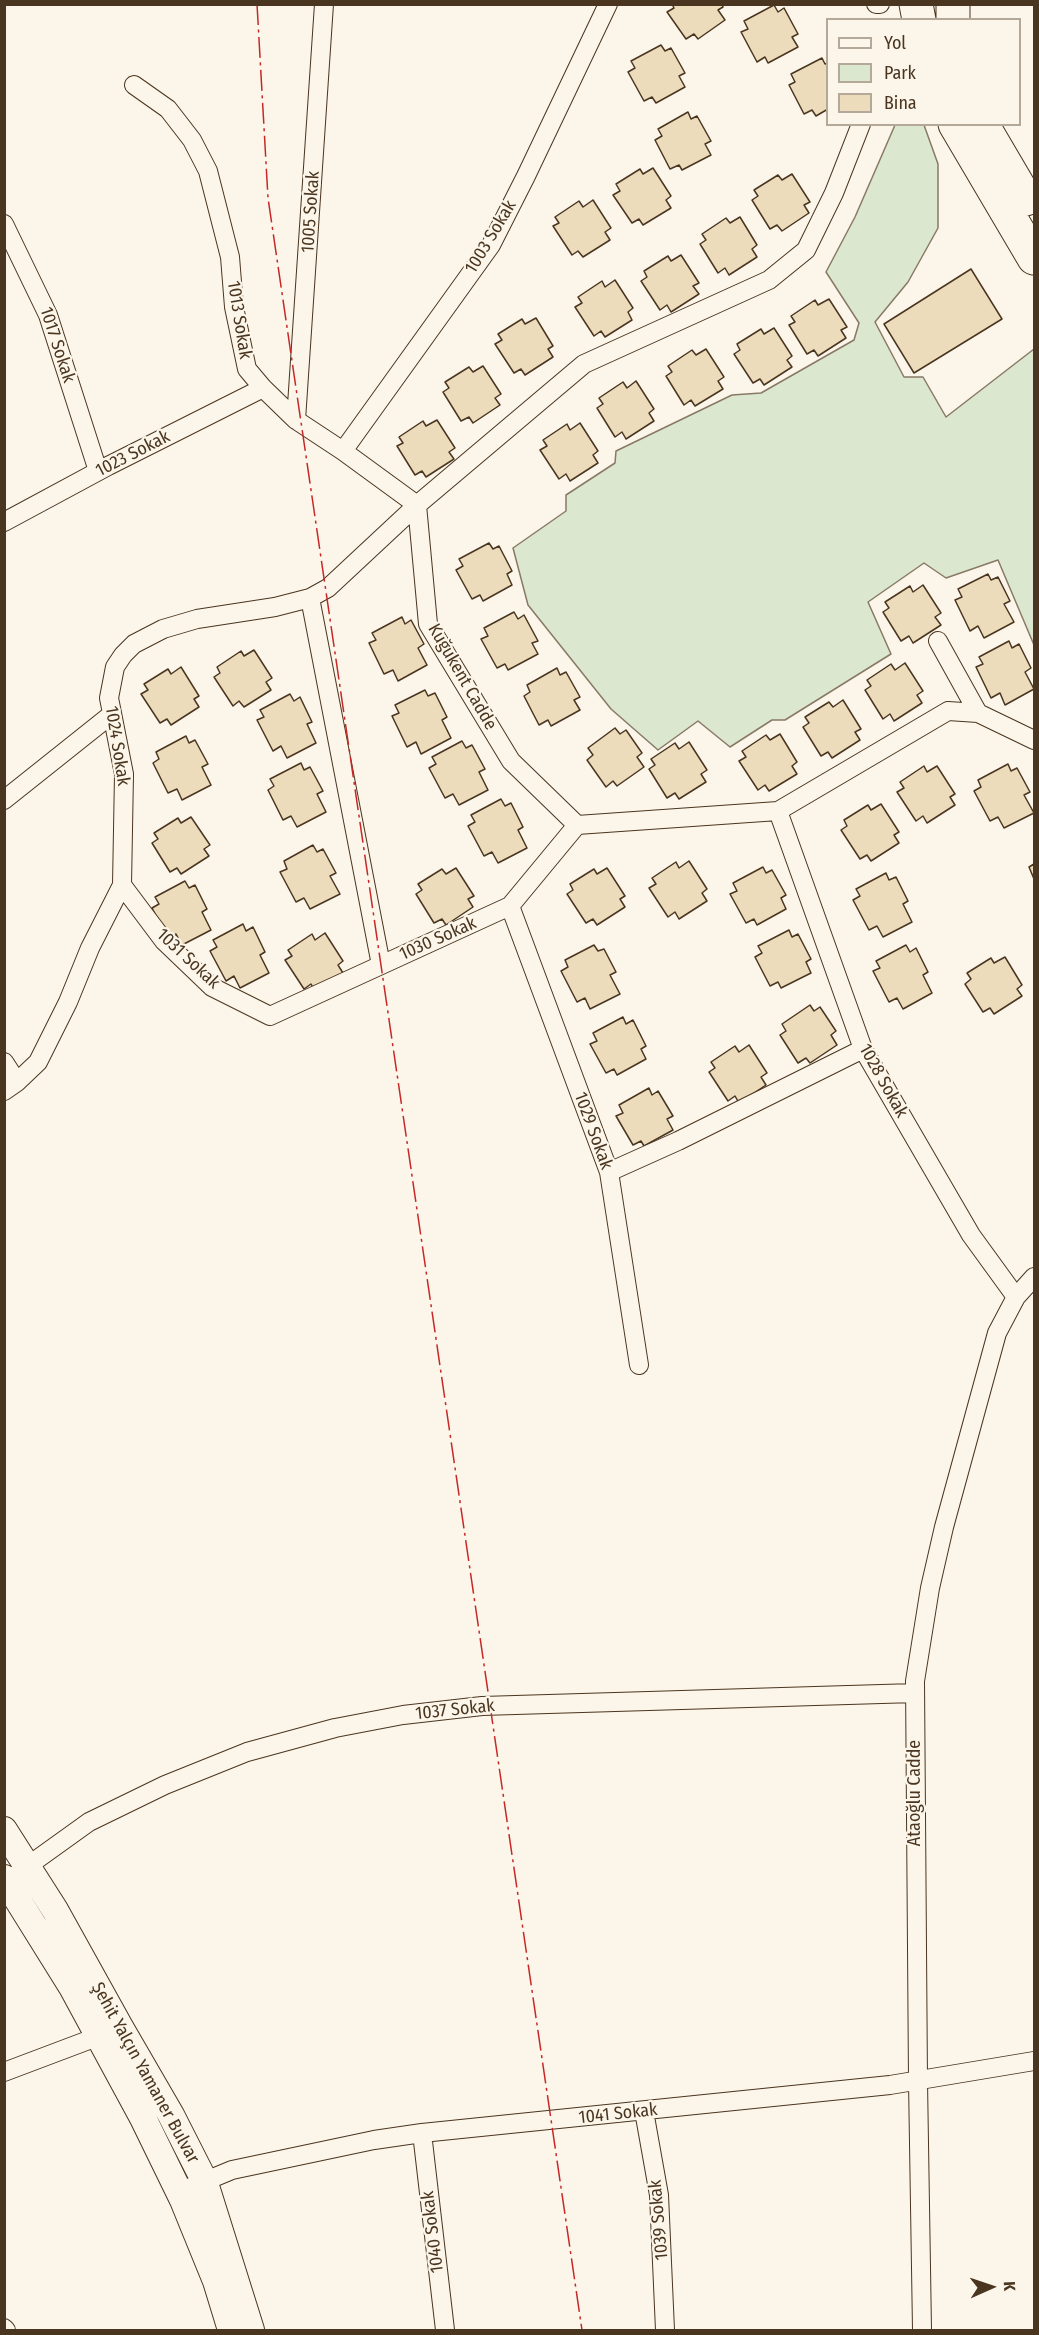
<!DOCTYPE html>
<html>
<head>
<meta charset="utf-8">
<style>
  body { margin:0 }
  #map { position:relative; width:1039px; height:2335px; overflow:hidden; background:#fbf6e9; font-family:"Fira Sans Condensed",sans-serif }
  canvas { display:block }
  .frame { position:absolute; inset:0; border:6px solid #4a3520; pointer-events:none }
  .legend { position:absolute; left:826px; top:18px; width:195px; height:108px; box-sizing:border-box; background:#fbf6e9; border:2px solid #b4a999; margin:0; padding:8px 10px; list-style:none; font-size:18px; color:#4a3520 }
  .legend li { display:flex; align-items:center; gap:12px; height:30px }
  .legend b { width:30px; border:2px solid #b4a999 }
  .north { position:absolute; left:961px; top:2257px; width:60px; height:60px; -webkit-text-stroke:4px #fbf6e9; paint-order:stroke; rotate:87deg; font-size:16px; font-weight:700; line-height:24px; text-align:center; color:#4a3520 }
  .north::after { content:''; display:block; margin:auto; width:21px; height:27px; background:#4a3520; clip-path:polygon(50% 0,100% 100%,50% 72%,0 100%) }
</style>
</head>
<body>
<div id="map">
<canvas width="1039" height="2335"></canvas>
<div class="frame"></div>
<ul class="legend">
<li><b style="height:8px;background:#fbf6e9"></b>Yol</li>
<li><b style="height:16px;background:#dce7d0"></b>Park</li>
<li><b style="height:16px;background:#ecdcbc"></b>Bina</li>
</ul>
<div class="north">K</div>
</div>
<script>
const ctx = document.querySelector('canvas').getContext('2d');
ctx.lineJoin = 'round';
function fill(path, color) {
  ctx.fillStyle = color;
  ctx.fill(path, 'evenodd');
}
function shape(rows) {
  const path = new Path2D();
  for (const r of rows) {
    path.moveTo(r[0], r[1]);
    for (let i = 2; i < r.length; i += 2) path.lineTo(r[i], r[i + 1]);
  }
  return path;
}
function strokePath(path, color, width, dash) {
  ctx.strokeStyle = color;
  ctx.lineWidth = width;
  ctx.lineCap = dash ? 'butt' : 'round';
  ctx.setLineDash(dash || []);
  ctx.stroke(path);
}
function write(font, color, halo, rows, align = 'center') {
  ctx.font = font + ' "Fira Sans Condensed",sans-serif';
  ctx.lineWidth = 4.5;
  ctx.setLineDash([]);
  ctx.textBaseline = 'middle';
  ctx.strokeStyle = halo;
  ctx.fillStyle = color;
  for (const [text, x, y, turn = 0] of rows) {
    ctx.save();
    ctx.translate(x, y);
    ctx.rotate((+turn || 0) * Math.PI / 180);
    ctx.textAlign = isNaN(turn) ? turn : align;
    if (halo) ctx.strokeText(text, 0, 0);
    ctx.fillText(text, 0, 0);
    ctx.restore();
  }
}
const green = shape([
  [895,125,924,125,938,164,938,228,908,282,875,322,904,377,923,377,946,417,1034,349,1034,645,998,560,946,578,924,563,868,602,891,654,785,720,772,720,730,747,698,721,658,750,611,709,528,605,513,548,566,511,566,495,615,463,616,451,732,395,761,393,854,340,859,323,826,272,855,217,895,125]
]);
fill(green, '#dce7d0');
strokePath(green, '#887966', 1.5);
const building = shape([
  [672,4,722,4,723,7,718,10,725,20,698,39,694,34,686,39,667,12,674,8,672,4],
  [774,5,778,12,784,8,798,34,792,37,798,47,768,63,765,57,757,62,741,32,748,29,744,21,774,5],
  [661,45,665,51,671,48,685,73,679,76,685,87,656,103,652,97,644,101,628,72,635,68,631,61,661,45],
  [822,58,825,64,828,63,828,109,816,116,812,110,804,114,789,85,795,82,791,74,822,58],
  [688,112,691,119,697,116,711,141,705,144,711,155,682,170,679,165,670,169,655,140,662,136,658,129,688,112],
  [653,168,671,196,666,200,671,208,643,225,639,219,632,223,613,195,620,191,616,184,640,169,643,174,653,168],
  [792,174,810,202,804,205,809,213,782,231,777,225,770,229,752,200,758,196,754,190,778,175,782,180,792,174],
  [593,200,611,228,605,232,610,240,583,257,578,251,572,255,553,226,559,223,555,217,579,201,583,207,593,200],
  [740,217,757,245,752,249,757,257,729,275,725,268,718,273,700,244,706,240,702,234,726,218,730,223,740,217],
  [681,255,699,283,693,286,699,294,671,312,667,305,660,310,641,281,647,277,644,271,668,256,671,261,681,255],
  [971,269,1002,319,914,373,884,324,971,269],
  [615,280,633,308,628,312,632,320,605,337,601,331,594,336,575,307,582,303,578,297,602,281,605,287,615,280],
  [829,299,847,327,841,330,846,338,818,356,814,350,807,354,789,325,795,322,791,316,815,300,818,305,829,299],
  [536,318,553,346,548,349,553,357,525,375,521,369,514,373,495,344,502,340,498,334,522,319,525,324,536,318],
  [774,328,792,356,787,360,792,367,764,385,760,379,753,383,734,354,740,350,737,344,761,329,764,334,774,328],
  [706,349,724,377,718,381,723,389,695,406,691,400,684,405,666,376,672,372,668,366,692,350,696,355,706,349],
  [483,366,501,394,495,398,500,405,473,423,469,417,461,421,443,392,449,388,445,382,469,367,473,372,483,366],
  [636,381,654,409,649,413,654,421,626,439,622,432,615,437,597,408,603,404,599,398,623,382,627,388,636,381],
  [437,420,455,448,449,452,454,459,426,477,422,471,415,475,397,446,403,443,399,437,423,421,426,426,437,420],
  [580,423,598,451,593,455,598,463,570,481,566,474,559,479,540,450,547,446,543,440,567,424,570,430,580,423],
  [489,543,493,549,499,546,512,571,507,574,512,585,483,601,480,595,472,599,456,570,463,566,459,559,489,543],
  [988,574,991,580,998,577,1010,601,1004,604,1014,622,984,638,978,626,970,631,955,600,962,597,958,589,988,574],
  [923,585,941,613,935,617,941,625,913,643,909,636,901,641,883,612,889,608,885,602,910,586,913,592,923,585],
  [514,612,518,619,524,615,538,641,532,643,538,654,508,670,505,664,497,668,481,639,488,636,484,628,514,612],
  [402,617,405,624,411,620,424,644,418,648,427,665,398,681,393,670,384,674,369,643,376,640,372,633,402,617],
  [1009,641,1012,648,1019,644,1031,668,1025,672,1034,689,1005,705,1000,693,991,698,976,667,983,664,979,657,1009,641],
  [254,650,272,678,266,682,271,690,244,707,239,701,233,706,214,677,220,673,217,667,241,651,244,656,254,650],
  [905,663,923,691,917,695,922,703,894,721,890,714,883,719,865,690,871,686,867,680,891,664,895,670,905,663],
  [181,667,199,696,194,699,199,707,171,725,167,719,160,723,141,694,148,690,144,684,168,669,171,674,181,667],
  [557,668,560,675,566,672,580,697,574,700,580,710,551,726,548,720,539,725,524,696,530,692,527,685,557,668],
  [425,690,428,696,435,693,447,717,442,720,451,738,421,754,416,742,407,747,392,716,399,713,395,705,425,690],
  [290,694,294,701,300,697,312,722,307,724,316,743,287,758,281,746,273,751,257,720,264,717,260,710,290,694],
  [843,700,861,729,855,732,860,740,832,758,828,752,821,756,803,727,809,723,805,717,829,702,833,707,843,700],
  [615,728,620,734,626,730,642,753,637,757,644,767,617,786,613,781,606,787,587,760,593,755,588,748,615,728],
  [780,734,797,762,792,766,797,774,769,791,765,785,758,790,739,761,746,757,742,751,766,735,770,740,780,734],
  [186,736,189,743,195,740,208,764,202,767,211,785,182,800,177,789,168,793,153,763,159,759,156,752,186,736],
  [462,741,466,748,472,745,485,769,479,772,488,790,459,805,453,794,445,798,429,768,436,764,432,757,462,741],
  [689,742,707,770,701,774,706,782,679,799,675,793,667,798,649,769,655,765,651,759,675,743,679,749,689,742],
  [301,763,304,770,310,767,323,791,317,794,326,812,297,827,291,816,283,820,268,790,274,786,270,779,301,763],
  [1008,764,1011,771,1017,768,1030,792,1024,795,1034,813,1004,828,998,817,990,821,974,791,981,787,978,780,1008,764],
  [924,766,927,772,937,766,955,794,950,797,955,805,927,823,923,816,916,821,897,792,904,788,900,782,924,766],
  [501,799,505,806,511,803,523,827,518,830,527,848,498,863,492,852,484,856,468,826,475,822,471,815,501,799],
  [881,804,899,832,894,835,899,843,871,861,867,855,860,859,841,830,847,826,844,820,868,805,871,810,881,804],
  [191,817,210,845,204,849,209,856,181,874,177,868,170,872,152,843,158,839,154,833,178,818,181,823,191,817],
  [313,845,317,852,323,849,336,873,330,876,340,894,310,909,304,898,296,902,280,872,287,869,284,861,313,845],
  [689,861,707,889,702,893,707,901,679,919,675,912,668,917,649,888,656,884,652,878,676,862,679,868,689,861],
  [1034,864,1034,879,1029,867,1034,864],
  [763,867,766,873,772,870,786,895,781,898,786,909,757,925,754,919,746,923,730,894,737,891,733,883,763,867],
  [456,868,474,896,468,899,473,907,446,925,442,919,434,923,416,894,422,890,418,884,442,869,446,874,456,868],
  [607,868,625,896,620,899,625,907,597,925,593,919,586,923,567,894,573,890,570,884,594,869,597,874,607,868],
  [886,873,889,880,896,877,908,901,903,904,912,922,883,937,877,926,869,930,853,900,860,896,856,889,886,873],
  [185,881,189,888,195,885,207,909,202,912,211,930,182,945,176,934,168,938,152,908,159,904,155,897,185,881],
  [243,924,246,931,253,927,265,952,260,955,269,973,240,988,234,976,226,981,210,951,217,947,213,940,243,924],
  [789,930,792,937,798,934,811,959,806,962,811,973,781,988,778,982,770,986,755,957,762,953,758,946,789,930],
  [325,933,343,961,338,965,343,973,315,991,311,984,304,989,285,960,292,956,288,950,312,934,315,940,325,933],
  [594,945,598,951,604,949,616,972,610,975,620,994,590,1009,585,998,577,1002,561,971,568,967,565,960,594,945],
  [906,945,910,952,916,948,928,972,923,975,932,993,903,1009,897,998,889,1002,873,971,880,968,876,961,906,945],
  [1005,957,1022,985,1017,989,1022,996,994,1014,990,1008,983,1012,965,984,971,979,967,973,991,958,994,963,1005,957],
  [810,1005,814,1011,820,1007,836,1031,831,1035,837,1045,810,1063,806,1058,798,1063,780,1035,786,1031,782,1024,810,1005],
  [623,1017,626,1024,633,1020,646,1046,641,1049,646,1059,617,1075,614,1069,606,1073,590,1044,597,1041,593,1033,623,1017],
  [749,1045,767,1073,761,1077,766,1085,739,1103,735,1096,728,1101,709,1072,715,1068,711,1062,735,1046,739,1052,749,1045],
  [649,1088,652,1095,658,1091,673,1116,667,1119,673,1130,644,1146,641,1141,633,1145,616,1116,623,1113,619,1105,649,1088]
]);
fill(building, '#ecdcbc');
strokePath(building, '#4a3520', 1.5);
const street = shape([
  [876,4,880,4],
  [861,124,834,193,806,250,769,280,584,364,417,505,428,624,511,761,577,825,778,811,948,711,978,713,1034,740],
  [4,224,48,315,98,471],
  [296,420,324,4],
  [343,451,491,245,526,176,608,4],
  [4,522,108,466,263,388],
  [310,598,381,965],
  [938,641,978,713],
  [4,800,112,714],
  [778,811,863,1049,971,1235,1016,1297],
  [122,885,164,941,212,987,270,1016,510,906,577,825],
  [510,906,609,1172,639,1365],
  [4,1062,17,1082],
  [4,1091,17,1082,38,1062,68,1002,90,948,122,885,124,774,109,698,115,667,123,655,134,644,163,629,197,619,275,607,310,598,328,588,417,505,343,451,296,420,263,388,247,369,234,307,230,257,208,171,192,140,168,109,134,85],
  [609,1172,678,1141,863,1049],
  [18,1873,89,1822,165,1785,247,1752,335,1728,403,1715,482,1706,915,1693],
  [4,2072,110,2032],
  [644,2111,659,2195,665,2330],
  [422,2133,445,2330],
  [179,2192,232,2170,374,2140,422,2133,890,2085,1034,2061],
  [4,2328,6,2330],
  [922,2330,918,2081,915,1681,930,1588,944,1527,997,1333,1016,1297,1034,1277]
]);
const secondary = shape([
  [4,1830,55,1910,120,2027,171,2115,204,2180,251,2330],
  [4,1878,72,1987,143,2118,183,2200,216,2281,231,2330]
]);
const highway = shape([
  [916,4,919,20],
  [953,4,953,20],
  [955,124,1034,258],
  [982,124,1026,199]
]);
strokePath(street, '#4a3520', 20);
strokePath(secondary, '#4a3520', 28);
strokePath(highway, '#4a3520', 35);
strokePath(street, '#fbf6e9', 18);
strokePath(secondary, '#fbf6e9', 26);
strokePath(highway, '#fbf6e9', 33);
strokePath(shape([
  [257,4,268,198,582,2330]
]), '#c62828', 1.5, [21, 4.5, 3, 4.5]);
write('18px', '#4a3520', '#fbf6e9', [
  ["1005 Sokak",311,212,-86],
  ["1003 Sokak",491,237,-59],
  ["1013 Sokak",239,320,81],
  ["1017 Sokak",57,345,72],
  ["1023 Sokak",133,454,-27],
  ["Kuğukent Cadde",462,677,60],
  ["1024 Sokak",117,746,81],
  ["1030 Sokak",438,939,-24],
  ["1031 Sokak",188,959,43],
  ["1028 Sokak",883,1081,61],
  ["1029 Sokak",593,1131,70],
  ["1037 Sokak",455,1710,-6],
  ["Ataoğlu Cadde",915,1793,-90],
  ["Şehit Yalçın Yamaner Bulvar",145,2073,61],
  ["1041 Sokak",618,2114,-6],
  ["1039 Sokak",659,2220,-95],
  ["1040 Sokak",433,2232,-97]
]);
</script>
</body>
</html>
